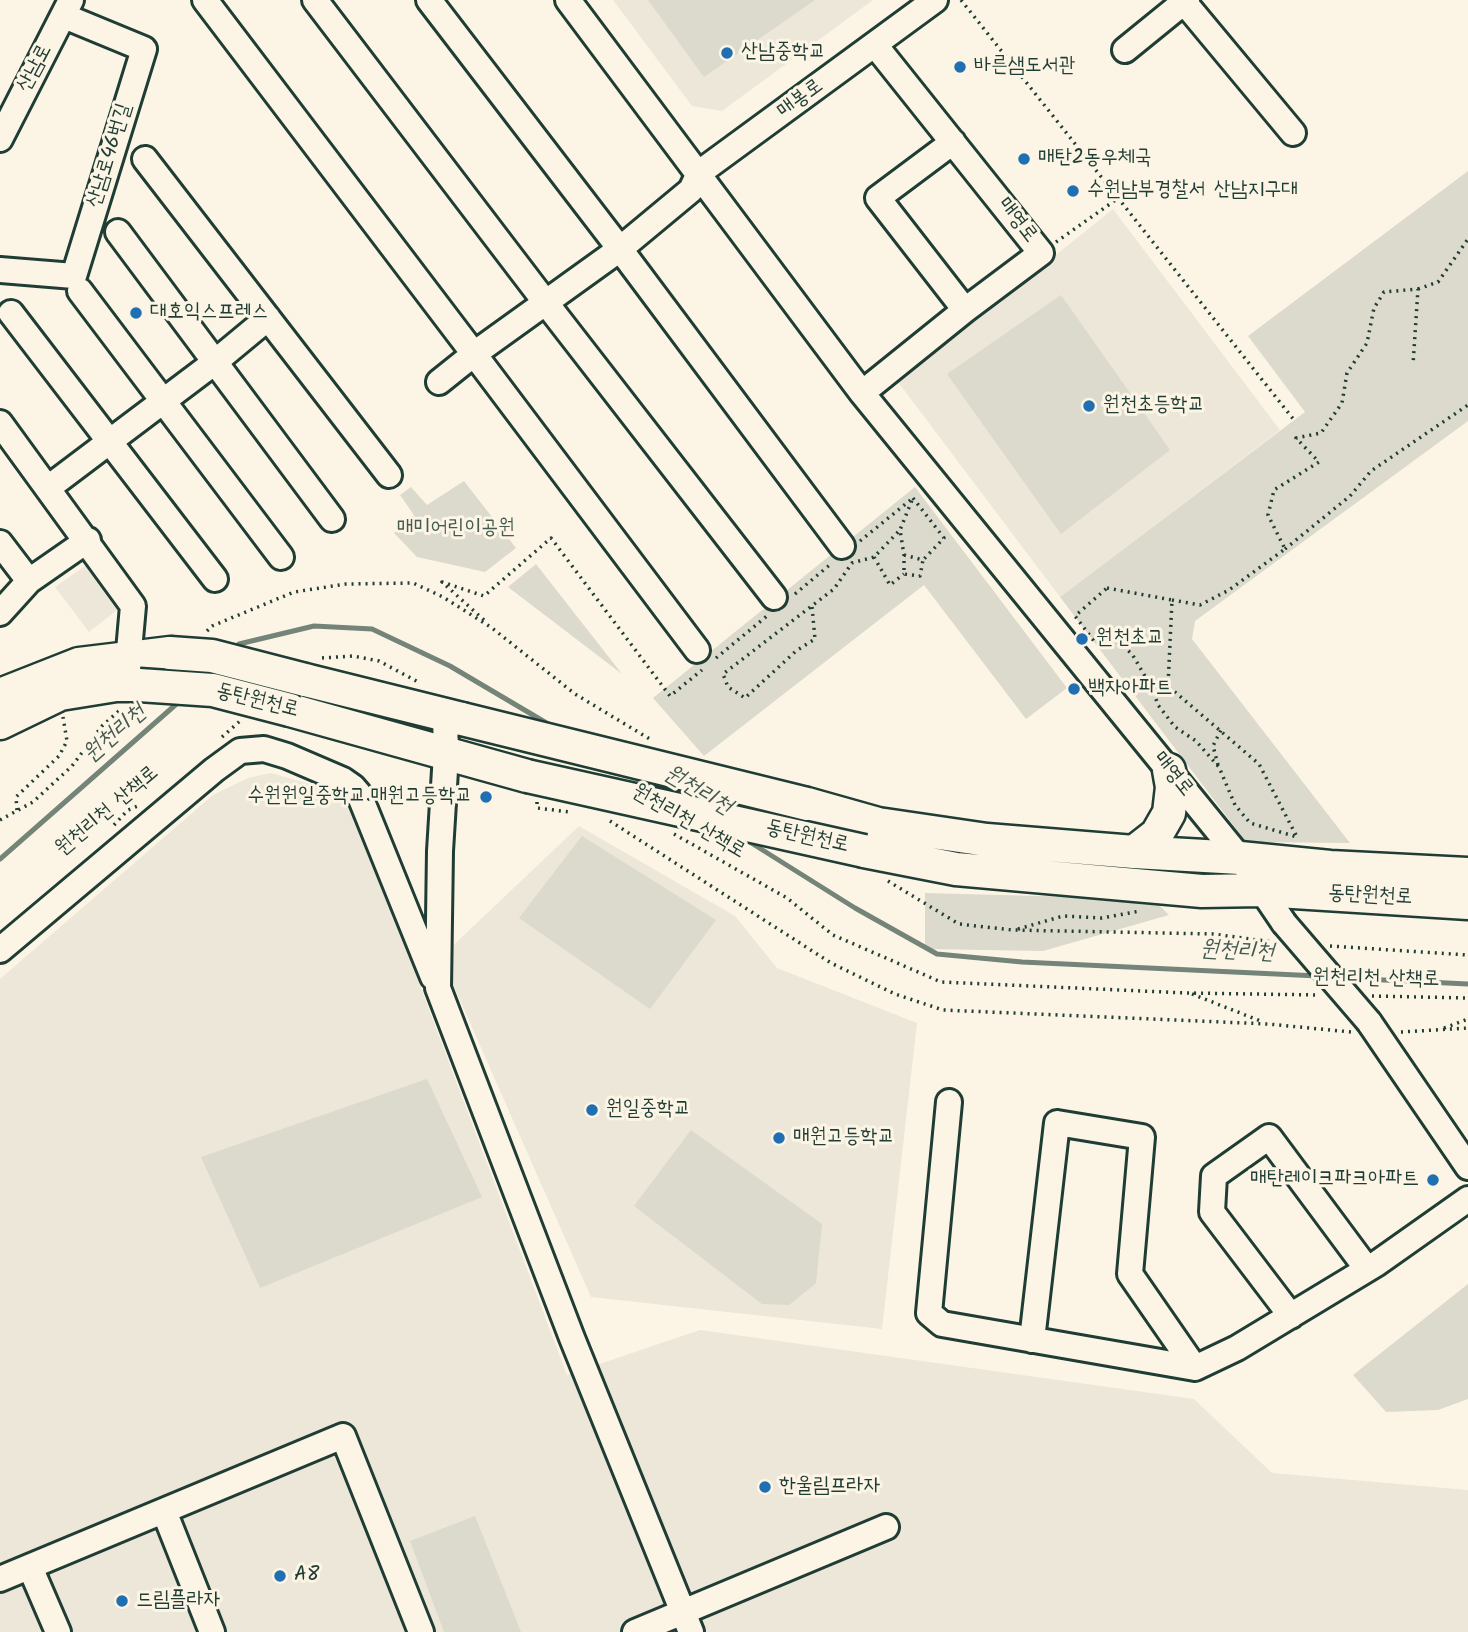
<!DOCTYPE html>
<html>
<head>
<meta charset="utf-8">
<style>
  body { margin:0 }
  canvas { display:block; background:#fcf5e5 }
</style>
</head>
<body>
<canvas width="1468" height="1632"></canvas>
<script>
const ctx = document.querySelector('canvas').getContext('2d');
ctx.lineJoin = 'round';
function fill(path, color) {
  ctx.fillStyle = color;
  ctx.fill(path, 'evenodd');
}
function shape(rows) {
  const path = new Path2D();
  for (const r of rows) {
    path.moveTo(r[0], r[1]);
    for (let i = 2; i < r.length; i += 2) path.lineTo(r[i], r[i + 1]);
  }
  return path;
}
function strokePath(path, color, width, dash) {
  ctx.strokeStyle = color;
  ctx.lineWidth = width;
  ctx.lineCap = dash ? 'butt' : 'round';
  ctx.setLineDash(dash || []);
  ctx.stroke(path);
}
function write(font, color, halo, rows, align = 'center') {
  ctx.font = font + ' Kalam,"Poor Story",sans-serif';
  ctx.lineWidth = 6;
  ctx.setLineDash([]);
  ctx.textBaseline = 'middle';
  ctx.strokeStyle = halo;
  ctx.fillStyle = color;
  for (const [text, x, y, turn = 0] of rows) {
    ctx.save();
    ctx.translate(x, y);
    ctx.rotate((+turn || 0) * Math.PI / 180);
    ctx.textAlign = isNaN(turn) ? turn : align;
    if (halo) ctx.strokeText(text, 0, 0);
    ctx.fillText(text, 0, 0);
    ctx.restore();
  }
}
fill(shape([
  [613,0,873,0,722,111,692,106],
  [1113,209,1280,430,1060,597,898,382],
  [85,566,117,610,89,632,55,587],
  [271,773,348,795,567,1375,700,1330,1194,1399,1272,1473,1468,1490,1468,1632,0,1632,0,979,213,795,248,778],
  [579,826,735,916,777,968,917,1023,882,1329,591,1297,441,957]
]), '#ece7d8');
fill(shape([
  [648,0,815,0,704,77],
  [1468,171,1468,421,1195,621,1192,639,1350,843,1246,842,1060,597,1305,412,1248,336],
  [1061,295,1170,450,1061,534,947,374],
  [464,481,516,548,485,572,417,557,394,533,414,515,400,495,411,487,427,505],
  [915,487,1067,688,1026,719,924,585,704,756,653,698],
  [536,564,622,674,508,587],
  [582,836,716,920,650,1009,519,918],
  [925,893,1153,899,1169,915,1043,951,925,949],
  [427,1079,482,1197,260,1288,201,1157],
  [691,1130,822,1224,816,1283,789,1305,762,1304,634,1206],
  [1468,1284,1468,1399,1438,1410,1386,1412,1353,1375],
  [475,1516,521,1632,444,1632,410,1541]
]), '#dcdacc');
strokePath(shape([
  [233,649,239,644,314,626,372,629,450,666,555,728],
  [639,777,667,793],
  [745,839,855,908,937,954,1022,962,1318,976],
  [0,859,181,700],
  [1342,978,1468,984]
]), '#758479', 5);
const minor = shape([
  [205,0,474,354,439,382],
  [315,0,546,303,774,597],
  [429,0,620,249,842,546],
  [568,0,862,393,1240,858,1284,923],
  [1187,0,1184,2,1293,133],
  [1125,50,1184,2],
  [0,139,71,0],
  [953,142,878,198,965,310],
  [145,159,389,475],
  [118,232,332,519],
  [0,270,74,276,144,49,64,16],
  [80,291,281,557],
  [11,313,215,579],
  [862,393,965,310,1041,253,875,45],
  [0,423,133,606,127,673],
  [48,488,215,362,268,318],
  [0,543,29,581],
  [0,613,29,581,88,540],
  [697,650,474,354,620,249,691,190,699,173,935,0],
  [445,715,446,754,440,851,438,988,572,1338,691,1632],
  [0,950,214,770,240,751,264,749,287,756,343,780,353,787,359,794,433,977],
  [1369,1022,1468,1167],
  [949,1102,929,1313,942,1324,1195,1368,1237,1348,1376,1264,1468,1199],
  [1291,1316,1212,1212,1214,1176,1269,1137,1367,1269],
  [1032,1340,1057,1123,1142,1137,1130,1274,1195,1368],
  [164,1511,212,1632],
  [30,1567,58,1632],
  [0,1579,343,1436,421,1632],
  [635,1632,886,1527]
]);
const major = shape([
  [305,680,462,719],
  [0,695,79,664,170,653],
  [290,710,527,776],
  [0,723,60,694,116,685,139,685],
  [807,804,878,824,987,840,1134,852,1240,858,1330,867,1468,874],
  [864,851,956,869,1202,891,1262,890,1468,903],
  [1134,852,1157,834,1169,813,1172,787,1169,770]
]);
strokePath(minor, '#1f3d34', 30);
strokePath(major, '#1f3d34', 37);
strokePath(shape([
  [961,0,1294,420],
  [1056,242,1117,199],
  [1418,289,1438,282,1468,239],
  [913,498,944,538,923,560],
  [860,541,913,498],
  [1285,549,1350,496,1371,471,1468,405],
  [904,555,923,560,920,576,904,574,904,555,900,530,912,500],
  [874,557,890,585,904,574],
  [1107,588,1172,600,1168,686,1259,764,1297,837,1250,823,1235,805,1219,767,1196,741,1175,727,1158,705,1152,688,1132,654,1113,638,1094,641,1075,616,1107,588],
  [795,594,832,563],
  [1172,600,1200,605,1229,590,1285,549,1268,515,1274,490,1319,462,1296,438,1321,433,1342,403,1347,373,1367,343,1374,308,1384,292,1418,289,1413,365],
  [812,607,815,639,796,651,745,698,728,687,723,674,834,589,852,563,874,557,900,530],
  [484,620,442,582,484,596,551,538,670,696,702,670],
  [207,631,212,626,294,592,346,584,413,583,443,597,492,628,575,694,653,741],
  [322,658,353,656,379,661,420,683],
  [716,658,767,616],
  [222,737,240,721],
  [1218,765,1213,746,1221,730],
  [537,802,537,808,569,812],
  [17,810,16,797,59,756,67,741,63,717],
  [0,820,33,802,72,766,102,726,121,709],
  [610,821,831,963,895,994,943,1010,1268,1024,1351,1032],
  [114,825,128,810,138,806],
  [674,834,787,898,833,935,941,982,1187,993,1319,995],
  [888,881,959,924,1012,930,1213,934,1273,942],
  [1018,929,1063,916,1102,918,1140,911],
  [1330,946,1468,955],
  [1192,994,1263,1022],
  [1372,996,1468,998],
  [1444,1028,1468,1019],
  [1401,1032,1468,1028]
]), '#1f3d34', 3.5, [2, 5]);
strokePath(minor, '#fcf5e5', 24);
strokePath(major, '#fcf5e5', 32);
const minorBridge = shape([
  [1284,923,1369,1022]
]);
const majorBridge = shape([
  [170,653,212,656,305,680],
  [139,685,213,690,290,710],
  [462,719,807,804],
  [527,776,864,851]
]);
strokePath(minorBridge, '#1f3d34', 30, []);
strokePath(majorBridge, '#1f3d34', 37, []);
strokePath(minorBridge, '#fcf5e5', 24);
strokePath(majorBridge, '#fcf5e5', 32);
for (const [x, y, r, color] of [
  [727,53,7,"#1f6fb2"],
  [960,67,7,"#1f6fb2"],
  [1024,159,7,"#1f6fb2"],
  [1073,191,7,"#1f6fb2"],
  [136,313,7,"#1f6fb2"],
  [1089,406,7,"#1f6fb2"],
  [1082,639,7,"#1f6fb2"],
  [1074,689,7,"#1f6fb2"],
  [486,797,7,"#1f6fb2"],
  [592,1110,7,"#1f6fb2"],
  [779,1138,7,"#1f6fb2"],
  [1433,1180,7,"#1f6fb2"],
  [765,1487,7,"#1f6fb2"],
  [280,1576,7,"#1f6fb2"],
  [122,1601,7,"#1f6fb2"]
]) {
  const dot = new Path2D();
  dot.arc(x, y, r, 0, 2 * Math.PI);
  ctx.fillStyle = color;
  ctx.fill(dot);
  strokePath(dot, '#fcf5e5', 2.5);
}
write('21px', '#1f3d34', '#fcf5e5', [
  ["산남중학교",741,53],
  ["바른샘도서관",974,67],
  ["매탄2동우체국",1038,159],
  ["수원남부경찰서 산남지구대",1087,191],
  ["대호익스프레스",150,313],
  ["원천초등학교",1103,406],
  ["원천초교",1096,639],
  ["백자아파트",1088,689],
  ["수원원일중학교.매원고등학교",472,797,"right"],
  ["원일중학교",606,1110],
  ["매원고등학교",793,1138],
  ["매탄레이크파크아파트",1419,1180,"right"],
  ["한울림프라자",779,1487],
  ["A8",294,1576],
  ["드림플라자",136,1601]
], 'left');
write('21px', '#1f3d34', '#fcf5e5', [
  ["산남로",36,69,-62],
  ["매봉로",801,100,-36],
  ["산남로46번길",111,156,-73],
  ["매영로",1016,221,52],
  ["동탄원천로",257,702,14],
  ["매영로",1172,775,51],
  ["원천리천 산책로",108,812,-40],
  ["원천리천 산책로",688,823,30],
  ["동탄원천로",807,838,13],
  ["동탄원천로",1370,897,3],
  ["원천리천 산책로",1376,980,1]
]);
write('21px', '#455c52', '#fcf5e5', [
  ["매미어린이공원",456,529]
]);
write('italic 23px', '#435a51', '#fcf5e5', [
  ["원천리천",116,735,-41],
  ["원천리천",697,792,31],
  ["원천리천",1237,953,3]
]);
</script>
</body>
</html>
